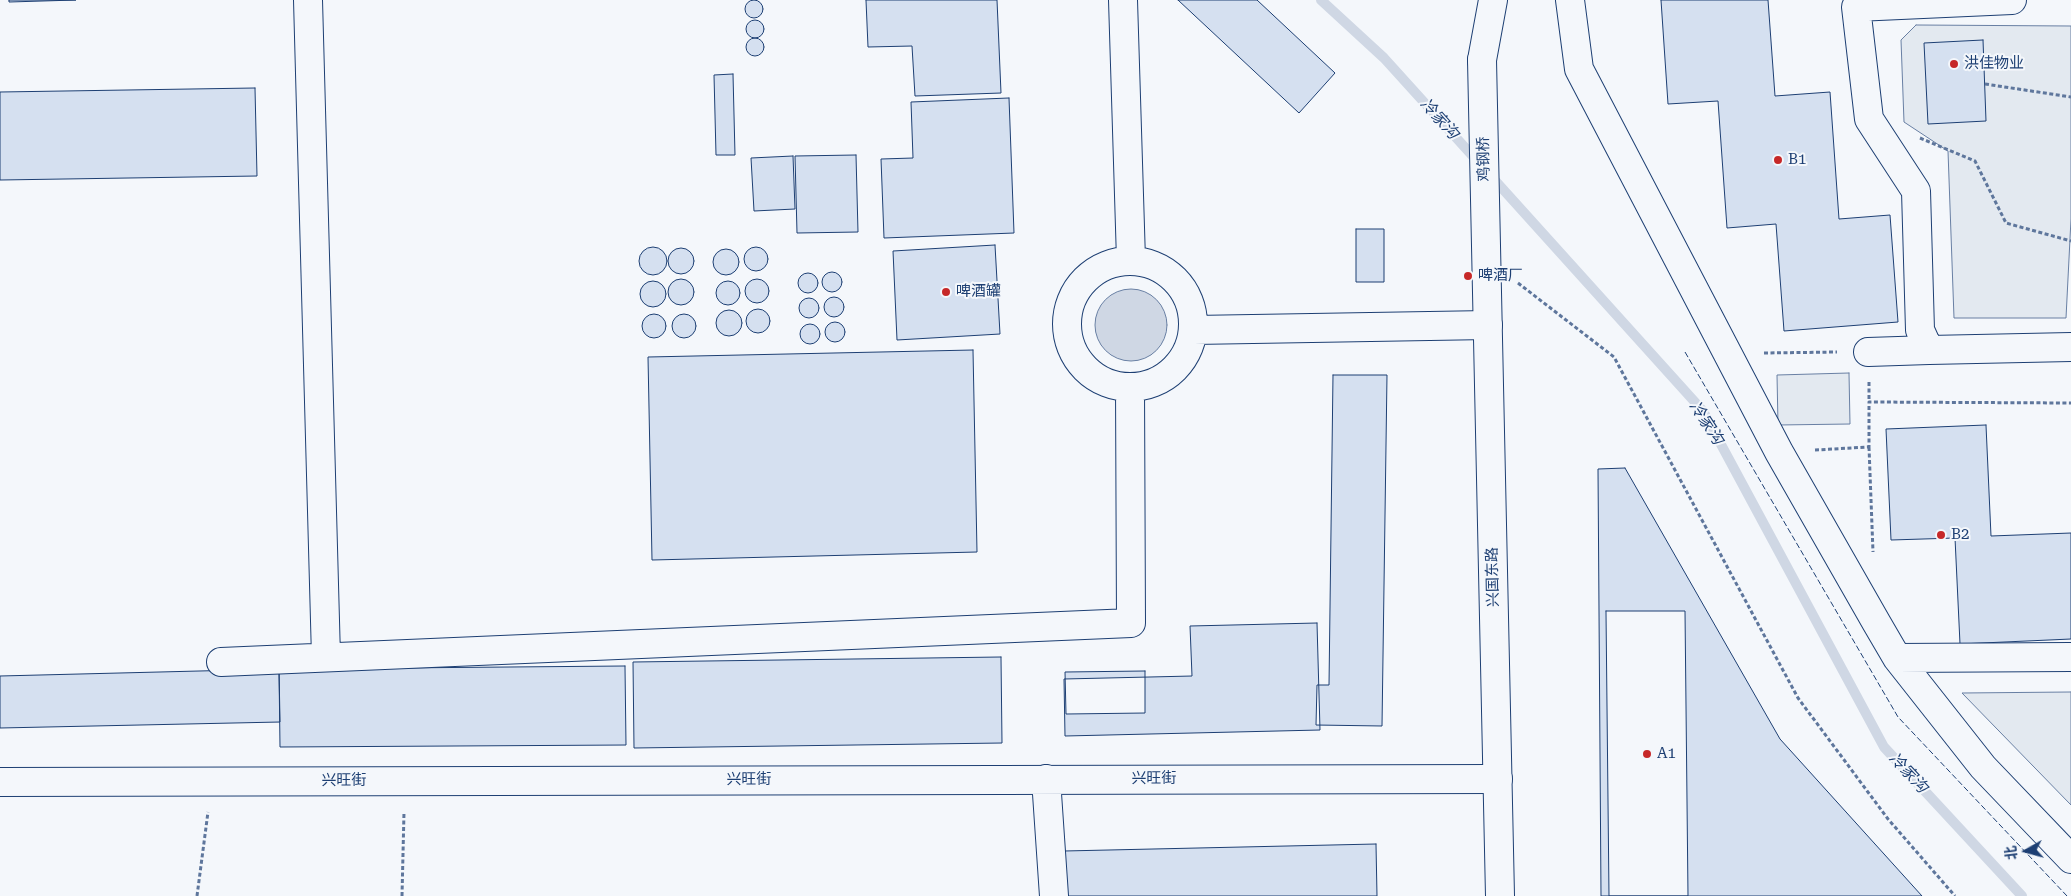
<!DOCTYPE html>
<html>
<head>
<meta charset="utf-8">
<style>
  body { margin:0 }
  #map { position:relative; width:2071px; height:896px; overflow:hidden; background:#f4f7fb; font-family:"Roboto Serif","Noto Sans SC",serif }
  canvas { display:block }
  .north { position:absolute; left:2001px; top:826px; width:50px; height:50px; -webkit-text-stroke:4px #f4f7fb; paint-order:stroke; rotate:263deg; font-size:14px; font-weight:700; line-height:20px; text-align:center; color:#1d3f73 }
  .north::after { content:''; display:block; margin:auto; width:18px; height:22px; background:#1d3f73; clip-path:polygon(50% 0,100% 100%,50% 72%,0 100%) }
</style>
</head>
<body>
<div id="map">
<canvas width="2071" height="896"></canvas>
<div class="north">北</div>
</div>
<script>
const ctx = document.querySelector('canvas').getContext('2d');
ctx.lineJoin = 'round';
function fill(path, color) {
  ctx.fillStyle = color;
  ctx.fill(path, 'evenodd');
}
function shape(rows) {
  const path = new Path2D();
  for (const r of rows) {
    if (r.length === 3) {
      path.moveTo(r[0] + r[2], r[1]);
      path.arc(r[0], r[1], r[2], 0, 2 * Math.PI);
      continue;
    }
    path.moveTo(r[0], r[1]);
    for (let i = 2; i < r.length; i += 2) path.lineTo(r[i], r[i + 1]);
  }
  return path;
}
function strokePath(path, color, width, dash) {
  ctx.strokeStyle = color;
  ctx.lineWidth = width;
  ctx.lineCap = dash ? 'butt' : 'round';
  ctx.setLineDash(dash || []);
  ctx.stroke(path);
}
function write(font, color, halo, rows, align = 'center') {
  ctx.font = font + ' "Roboto Serif","Noto Sans SC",serif';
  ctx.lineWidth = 4;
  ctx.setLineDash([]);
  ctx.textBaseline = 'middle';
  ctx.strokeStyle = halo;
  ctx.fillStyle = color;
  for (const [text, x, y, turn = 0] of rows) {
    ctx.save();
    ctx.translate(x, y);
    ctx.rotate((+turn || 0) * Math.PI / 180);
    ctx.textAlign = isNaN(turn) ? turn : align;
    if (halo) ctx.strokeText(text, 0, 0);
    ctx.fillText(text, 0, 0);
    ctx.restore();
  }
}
const green = shape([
  [1916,25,2071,26,2071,219,2066,318,1954,318,1948,151,1904,122,1901,40,1916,25],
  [1849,373,1850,424,1778,425,1777,375,1849,373],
  [2071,692,2071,805,1962,693,2071,692]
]);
fill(green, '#e3e9f0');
strokePath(green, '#687fa3', 1);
const water = shape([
  [1131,325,36]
]);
fill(water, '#cfd7e4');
strokePath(water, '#687fa3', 1);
strokePath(shape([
  [1321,0,1384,58,1479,163],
  [1491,176,1703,411,1884,747,2022,896]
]), '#cfd7e4', 10);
const building = shape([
  [9,0,76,0,9,2,9,0],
  [866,0,997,0,1001,93,915,96,912,46,868,47,866,0],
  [1178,0,1257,0,1335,73,1299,113,1178,0],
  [1661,0,1768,0,1775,96,1830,92,1839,219,1890,215,1898,322,1784,331,1776,224,1727,228,1718,101,1668,104,1661,0],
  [754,9,9],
  [755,29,9],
  [755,47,9],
  [1983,40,1986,121,1928,124,1924,43,1983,40],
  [733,74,735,155,716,155,714,75,733,74],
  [255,88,257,176,0,180,0,92,255,88],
  [1009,98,1014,233,884,238,881,159,913,158,911,102,1009,98],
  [856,155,858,232,797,233,795,156,856,155],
  [793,156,795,209,754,211,751,158,793,156],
  [1356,229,1384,229,1384,282,1356,282,1356,229],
  [995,245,1000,334,897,340,893,251,995,245],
  [653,261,14],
  [756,259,12],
  [681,261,13],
  [726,262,13],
  [832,282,10],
  [808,283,10],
  [757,291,12],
  [681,292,13],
  [728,293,12],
  [653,294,13],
  [834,307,10],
  [809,308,10],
  [758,321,12],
  [729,323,13],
  [684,326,12],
  [654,326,12],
  [835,332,10],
  [810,334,10],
  [973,350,977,552,652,560,648,357,973,350],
  [1333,375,1387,375,1382,726,1316,725,1317,685,1329,685,1333,375],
  [1986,425,1991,536,2071,533,2071,639,1960,644,1955,538,1891,540,1886,429,1986,425],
  [1625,468,1780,739,1922,896,1601,896,1598,469,1625,468],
  [1606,611,1685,611,1688,896,1609,896,1606,611],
  [1317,623,1320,730,1065,736,1064,679,1192,676,1190,626,1317,623],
  [1001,657,1002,743,634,748,633,662,1001,657],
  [625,666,626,745,280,747,279,669,625,666],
  [279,669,280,722,0,728,0,676,279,669],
  [1145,671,1145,713,1066,714,1065,672,1145,671],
  [1376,844,1377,896,1067,896,1064,851,1376,844]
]);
fill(building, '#d5e0f0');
strokePath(building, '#1d3f73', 1);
const minor = shape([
  [308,0,326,657],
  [1123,0,1131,260],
  [1570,0,1579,69,1779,452,1876,622,1897,658,1983,767,2071,859],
  [2012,0,1856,7,1869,119,1916,191,1920,330,1929,350,2071,347],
  [1482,60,1493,0],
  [1130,324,63],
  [1194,330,1488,325],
  [1868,352,1929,350],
  [1897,658,2071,657],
  [221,662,1131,623,1130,387],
  [1046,779,1054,896],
  [0,782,1498,779]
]);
const major = shape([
  [1482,60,1500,896]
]);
strokePath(minor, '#1d3f73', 30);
strokePath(major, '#1d3f73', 30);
strokePath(shape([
  [1985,84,2071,97],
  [1920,138,1975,161,2006,223,2071,241],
  [1518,283,1614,357,1798,698,1888,819,1955,896],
  [1764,353,1837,352],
  [1869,382,1869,402],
  [1869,447,1873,552],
  [1815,450,1869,447,1869,402,2071,403],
  [197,896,208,812],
  [402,896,404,812]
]), '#5e769c', 3, [4, 2.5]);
strokePath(minor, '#f4f7fb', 28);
strokePath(major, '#f4f7fb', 28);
strokePath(shape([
  [1685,352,1898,717,2067,896]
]), '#1d3f73', 1, [6, 2.5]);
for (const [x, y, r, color] of [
  [1954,64,5,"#c62828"],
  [1778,160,5,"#c62828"],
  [1468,276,5,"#c62828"],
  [946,292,5,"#c62828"],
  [1941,535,5,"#c62828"],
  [1647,754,5,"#c62828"]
]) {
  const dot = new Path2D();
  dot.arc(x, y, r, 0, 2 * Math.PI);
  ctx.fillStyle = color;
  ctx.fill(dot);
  strokePath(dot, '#f4f7fb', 2);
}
write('15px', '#1d3f73', '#f4f7fb', [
  ["洪佳物业",1964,64],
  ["B1",1788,160],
  ["啤酒厂",1478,276],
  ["啤酒罐",956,292],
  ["B2",1951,535],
  ["A1",1657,754]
], 'left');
write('15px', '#1d3f73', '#f4f7fb', [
  ["鸡钢桥",1484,159,-91],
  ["兴国东路",1493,577,-91],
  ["兴旺街",1154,779],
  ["兴旺街",749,780],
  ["兴旺街",344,781]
]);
write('italic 16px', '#1d3f73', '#f4f7fb', [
  ["冷家沟",1439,119,48],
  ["冷家沟",1706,423,57],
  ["冷家沟",1908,773,47]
]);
</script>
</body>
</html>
